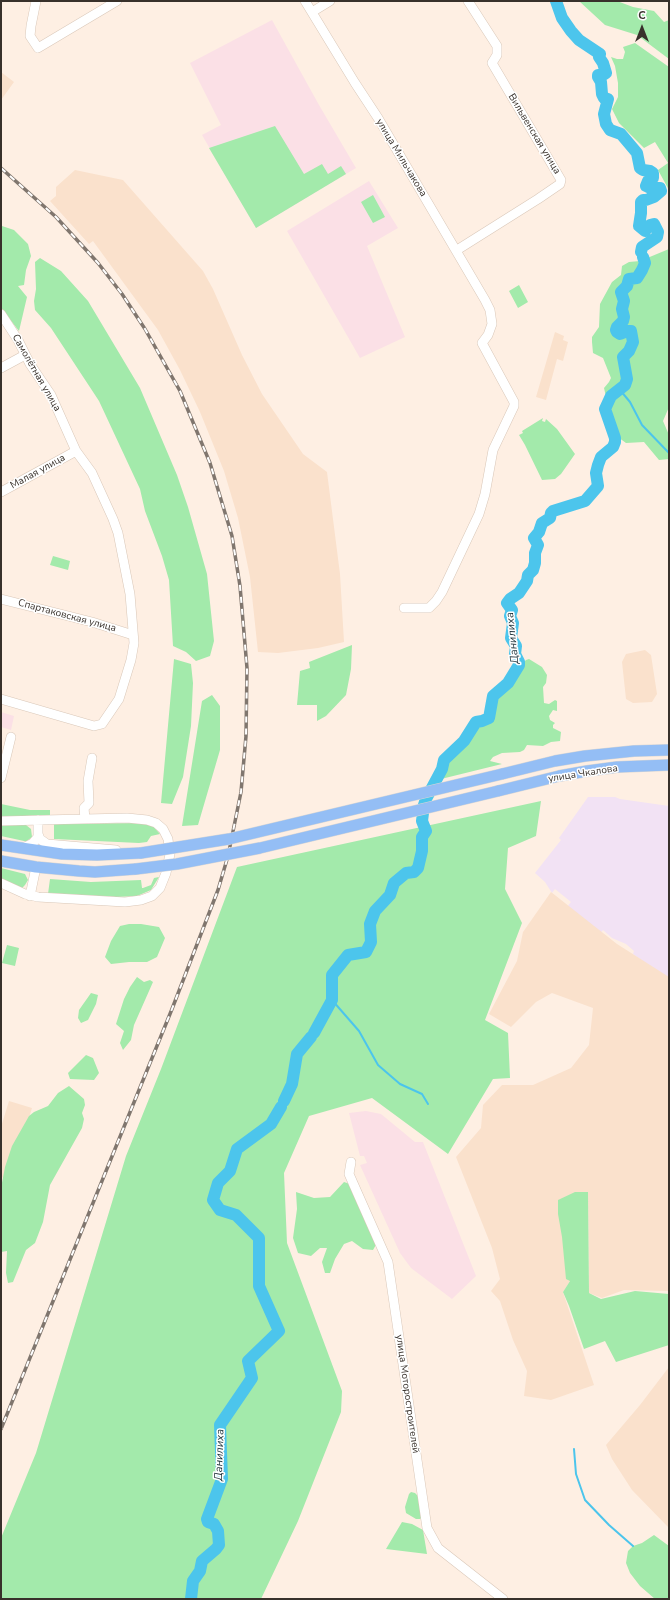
<!DOCTYPE html>
<html>
<head>
<meta charset="utf-8">
<style>
  body { margin:0 }
  #map { position:relative; width:670px; height:1600px; overflow:hidden; background:#feefe3; font-family:"Nunito Sans",sans-serif }
  canvas { display:block }
  .frame { position:absolute; inset:0; border:2px solid #38312b; pointer-events:none }
  .north { position:absolute; left:622px; top:8px; width:40px; height:40px; -webkit-text-stroke:3px #fff; paint-order:stroke; rotate:0deg; font-size:11px; font-weight:700; line-height:16px; text-align:center; color:#38312b }
  .north::after { content:''; display:block; margin:auto; width:14px; height:18px; background:#38312b; clip-path:polygon(50% 0,100% 100%,50% 72%,0 100%) }
</style>
</head>
<body>
<div id="map">
<canvas width="670" height="1600"></canvas>
<div class="frame"></div>
<div class="north">С</div>
</div>
<script>
const ctx = document.querySelector('canvas').getContext('2d');
ctx.lineJoin = 'round';
function fill(path, color) {
  ctx.fillStyle = color;
  ctx.fill(path, 'evenodd');
}
function shape(rows) {
  const path = new Path2D();
  for (const r of rows) {
    path.moveTo(r[0], r[1]);
    for (let i = 2; i < r.length; i += 2) path.lineTo(r[i], r[i + 1]);
  }
  return path;
}
function strokePath(path, color, width, dash) {
  ctx.strokeStyle = color;
  ctx.lineWidth = width;
  ctx.lineCap = dash ? 'butt' : 'round';
  ctx.setLineDash(dash || []);
  ctx.stroke(path);
}
function write(font, color, halo, rows, align = 'center') {
  ctx.font = font + ' "Nunito Sans",sans-serif';
  ctx.lineWidth = 3;
  ctx.setLineDash([]);
  ctx.textBaseline = 'middle';
  ctx.strokeStyle = halo;
  ctx.fillStyle = color;
  for (const [text, x, y, turn = 0] of rows) {
    ctx.save();
    ctx.translate(x, y);
    ctx.rotate((+turn || 0) * Math.PI / 180);
    ctx.textAlign = isNaN(turn) ? turn : align;
    if (halo) ctx.strokeText(text, 0, 0);
    ctx.fillText(text, 0, 0);
    ctx.restore();
  }
}
fill(shape([
  [588,797,615,797,620,799,669,806,669,981,633,954,634,951,626,944,612,938,603,930,598,936,567,907,571,902,555,889,552,893,545,882,535,873,561,840,559,838]
]), '#f2e2f4');
fill(shape([
  [1,72,14,82,1,100],
  [75,170,123,180,203,271,213,289,242,355,262,394,303,454,327,472,340,574,344,642,318,648,278,653,258,652,250,577,238,518,224,471,200,412,180,370,158,330,93,241,89,244,50,201,56,196,56,187],
  [555,332,564,336,563,340,568,342,563,361,557,359,546,400,536,397],
  [645,650,651,655,657,694,652,702,633,703,626,699,622,662,626,654],
  [551,892,617,944,669,977,669,1291,624,1290,602,1298,589,1293,588,1192,575,1192,570,1281,563,1292,594,1385,551,1400,524,1396,527,1371,513,1340,500,1301,491,1291,500,1279,492,1248,456,1157,481,1128,483,1105,502,1085,533,1085,571,1068,589,1045,593,1008,552,993,536,1002,511,1027,489,1014,517,961,523,932],
  [9,1101,32,1108,10,1180,1,1177,1,1127],
  [669,1367,669,1528,632,1490,612,1459,606,1445,640,1405]
]), '#fae1cc');
fill(shape([
  [272,20,319,105,356,168,256,228,202,135,221,125,190,63],
  [369,181,398,228,367,246,405,337,360,358,287,231],
  [1,712,14,716,11,730,1,727],
  [366,1111,381,1114,415,1142,423,1142,476,1276,452,1299,411,1268,400,1253,360,1165,367,1163,364,1156,360,1156,349,1113]
]), '#fbe0e6');
fill(shape([
  [579,1,617,1,633,7,654,11,664,22,669,20,669,59,637,35,605,25],
  [635,43,669,67,669,190,658,170,668,163,655,142,644,148,619,123,612,109,618,97,618,83,615,66,611,57,617,59,623,59,625,52,623,47],
  [275,126,304,174,322,164,328,174,341,166,346,174,256,228,209,148],
  [373,195,385,217,373,223,361,202],
  [2,226,14,230,28,244,31,256,26,270,24,285,18,286,27,297,19,331,1,308],
  [669,249,669,407,663,421,669,435,669,459,659,460,644,442,626,443,607,429,609,410,604,388,609,382,611,378,603,358,593,353,592,342,592,337,599,327,600,304,612,282,621,275,622,266,629,262,640,261],
  [40,258,61,271,88,301,140,388,177,475,188,507,207,574,214,641,210,656,196,661,186,652,173,646,169,580,162,556,145,511,140,489,99,401,51,328,35,310,34,301,36,289,35,262],
  [519,285,528,302,518,308,509,291],
  [543,418,542,421,545,422,546,419,557,429,575,454,561,474,555,479,542,480,525,445,519,435,523,433,522,431],
  [53,556,70,561,68,570,50,565],
  [352,645,351,669,346,695,326,716,317,721,317,705,297,705,300,671,310,668,309,662],
  [174,659,191,664,193,683,191,726,183,777,172,804,161,803],
  [529,659,542,667,547,675,546,683,543,687,544,703,549,704,555,700,557,701,557,711,553,710,549,716,550,720,555,723,553,725,553,728,561,732,560,741,551,742,543,746,527,745,524,750,520,752,502,753,493,757,490,761,502,764,437,780,443,769,445,760,466,741,477,724,490,720,492,713,493,701,495,696,509,684,516,674,521,670,521,665,526,660],
  [212,695,220,706,220,750,198,825,182,826,202,701],
  [541,801,536,836,508,848,505,889,522,923,485,1020,508,1033,510,1078,493,1079,448,1154,372,1098,309,1116,284,1173,287,1243,342,1391,341,1412,298,1521,261,1599,1,1599,1,1538,36,1453,126,1156,161,1069,237,867],
  [1,804,30,810,50,810,50,815,1,817],
  [142,823,153,826,160,834,151,836,147,842,139,843,54,839,54,824],
  [1,825,26,825,31,829,32,837,27,841,24,841,1,836],
  [1,868,25,874,28,880,25,885,22,888,16,887,1,879],
  [159,877,151,890,137,896,116,897,48,894,50,879,91,882,141,880,142,888,143,888,151,885,154,878],
  [129,924,141,924,159,927,165,938,157,957,147,962,129,962,111,964,105,957,111,941,120,926],
  [7,945,19,948,15,966,2,963],
  [137,977,144,982,150,980,153,982,134,1025,131,1040,123,1050,120,1043,124,1031,116,1024,124,999,130,987],
  [91,993,98,995,96,1004,88,1020,81,1023,78,1018,79,1010],
  [86,1055,93,1058,99,1073,94,1080,70,1079,68,1073],
  [69,1086,84,1099,85,1105,82,1113,84,1119,82,1128,50,1185,43,1222,35,1243,26,1250,13,1282,8,1283,6,1273,7,1251,1,1252,1,1188,5,1167,12,1146,29,1116,34,1112,48,1106,58,1093],
  [344,1182,350,1184,377,1243,373,1250,363,1249,352,1241,344,1244,335,1259,330,1273,325,1273,322,1262,327,1248,320,1248,311,1256,298,1253,293,1238,297,1209,296,1192,314,1198,330,1197],
  [575,1192,588,1192,589,1293,601,1299,635,1291,669,1294,669,1345,616,1362,605,1341,584,1349,569,1306,563,1292,570,1281,566,1279,562,1237,558,1214,558,1200],
  [411,1492,415,1493,418,1496,422,1517,420,1519,416,1519,406,1513,405,1507,409,1494],
  [402,1522,412,1524,423,1530,427,1554,386,1549],
  [654,1535,669,1546,669,1599,655,1599,640,1586,630,1573,626,1563,628,1551,633,1546,642,1543]
]), '#a3eaab');
strokePath(shape([
  [620,390,630,402,642,425,669,453],
  [332,1000,359,1031,378,1065,400,1084,422,1094,428,1104],
  [574,1449,576,1474,585,1500,609,1525,633,1546]
]), '#4cc5ec', 2);
strokePath(shape([
  [556,1,562,18,571,31,579,40,600,54,599,57,603,63,606,73,603,75,598,75,598,77,601,82,602,94,604,98,608,99,604,114,606,124,610,130,621,134,637,153,640,168,643,170,650,171,653,173,653,178,648,181,646,186,650,188,660,188,661,191,654,197,646,200,643,200,641,202,641,213,639,226,645,231,650,225,654,224,658,232,657,237,642,247,641,252],
  [314,1033,332,1000,332,975,348,955,366,952,371,942,370,924,375,911,390,895,394,883,406,873,414,872,418,868,422,851,422,837,426,831,422,821,424,805,426,799,442,769,444,760,464,741,476,722,482,721,489,718,493,696,508,683,519,665,519,662,515,654,516,646,511,638,513,623,510,616,512,610,507,603,510,599,519,593,527,581,528,575,533,570,535,563,535,553,538,545,534,538,539,532,542,523,550,518,551,513,553,511,585,501,598,486,596,473,598,465,601,457,613,447,615,442,615,438,605,409,611,396,625,385,627,379,623,357,629,351,633,342,631,331,628,331,620,334,617,332,616,330,617,327,623,321,624,317,622,309,624,301,621,292,627,286,629,279,637,278,642,270,645,263,643,257],
  [284,1101,292,1084,297,1054,311,1037],
  [191,1599,193,1581,200,1571,202,1561,216,1549,219,1545,218,1531,214,1524,208,1522,207,1519,222,1479,220,1425,252,1378,248,1361,279,1331,259,1286,259,1238,236,1215,220,1210,213,1200,218,1183,230,1171,237,1149,271,1124,281,1107]
]), '#4cc5ec', 12);
const minor = shape([
  [36,1,31,26,30,36,38,48,117,1],
  [305,1,355,83,378,118,485,300,490,310,492,324,488,335,482,343,514,402,514,406,493,450,485,494,479,514,442,592,436,601,429,608,404,608],
  [312,12,330,1],
  [457,250,538,199,560,184,561,180,492,63,497,55,497,46,468,1],
  [1,314,18,340,30,364,51,395,76,451,92,473,113,519,118,533,130,594,134,643,131,660,119,699,102,724,94,726,1,699],
  [1,368,25,355],
  [1,492,76,451],
  [1,599,92,622,133,635],
  [1,778,11,737],
  [85,819,84,808,89,803,88,781,92,758],
  [1,821,127,818,147,820,156,823,163,829,168,839,170,854,166,873,160,888,152,896,141,900,125,902,38,897,25,894,1,883],
  [38,834,40,839,47,844,116,850],
  [23,848,33,843,38,837,38,820],
  [30,896,36,867],
  [351,1162,349,1174,388,1262,427,1528,438,1548,503,1599]
]);
const major = shape([
  [502,774,555,761,585,756,634,751,669,750],
  [498,791,559,776,587,771,617,767,669,765],
  [1,845,62,854,97,855,141,853],
  [1,861,36,867,79,871,95,872,136,869]
]);
strokePath(minor, '#d9c7b8', 10);
strokePath(major, '#d7d6d5', 12);
strokePath(minor, '#fff', 9);
strokePath(major, '#94bef5', 11);
const rail = shape([
  [1,168,56,217,98,263,122,294,145,329,180,391,210,463,232,536,240,586,247,668,246,736,241,792,228,856,218,890,172,1009,1,1429]
]);
strokePath(rail, '#80766e', 3.5);
strokePath(rail, '#fff', 2, [6]);
const majorBridge = shape([
  [141,853,229,839,502,774],
  [136,869,177,864,260,848,498,791]
]);
strokePath(majorBridge, '#d7d6d5', 12, []);
strokePath(majorBridge, '#94bef5', 11);
write('10px', '#38312b', '#fff', [
  ["Вильвенская улица",534,134,59],
  ["улица Мильчакова",401,158,59],
  ["Самолётная улица",36,373,60],
  ["Малая улица",38,472,-29],
  ["Спартаковская улица",67,616,15],
  ["улица Чкалова",583,774,-9],
  ["улица Моторостроителей",407,1394,82]
]);
write('italic 11px', '#1b2f37', '#fff', [
  ["Данилиха",513,638,-96],
  ["Данилиха",220,1455,-88]
]);
</script>
</body>
</html>
